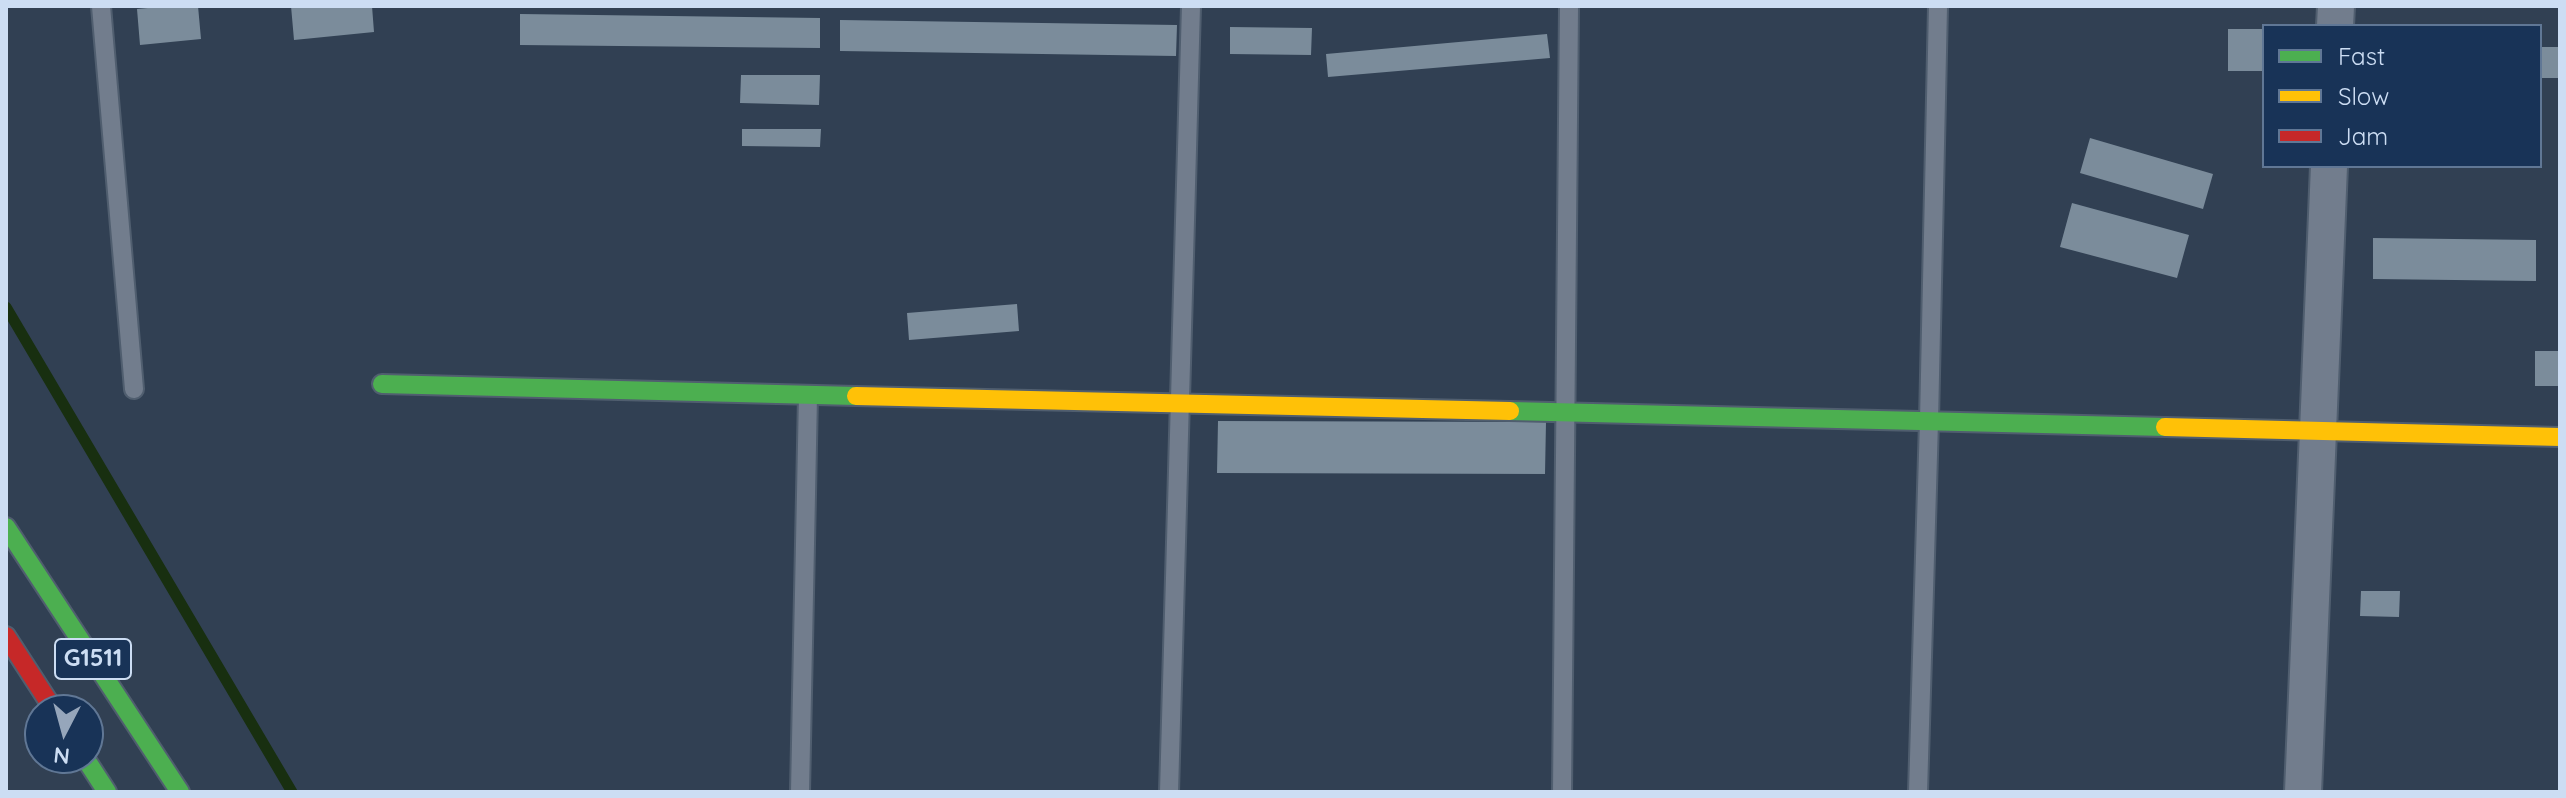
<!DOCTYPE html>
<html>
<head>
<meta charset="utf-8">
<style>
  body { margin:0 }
  #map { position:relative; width:2566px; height:798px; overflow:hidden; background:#314053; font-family:Quicksand,sans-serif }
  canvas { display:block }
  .frame { position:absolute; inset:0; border:8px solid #ccddf3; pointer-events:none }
  .legend { position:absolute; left:2262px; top:24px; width:280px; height:144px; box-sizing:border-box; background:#183357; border:2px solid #607795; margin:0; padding:10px 14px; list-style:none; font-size:24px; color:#ccddf3 }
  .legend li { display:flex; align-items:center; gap:16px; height:40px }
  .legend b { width:40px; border:2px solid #607795 }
  .north { position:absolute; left:24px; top:694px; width:80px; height:80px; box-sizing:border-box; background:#183357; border:2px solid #607795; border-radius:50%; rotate:186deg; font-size:22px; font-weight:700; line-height:32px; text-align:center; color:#ccddf3 }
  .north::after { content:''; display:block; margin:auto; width:28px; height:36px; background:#96a6bb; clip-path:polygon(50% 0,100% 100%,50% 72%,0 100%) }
</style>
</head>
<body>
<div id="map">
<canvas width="2566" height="798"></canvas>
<div class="frame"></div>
<ul class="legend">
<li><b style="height:10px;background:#4caf50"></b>Fast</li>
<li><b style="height:10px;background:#ffc107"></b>Slow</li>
<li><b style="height:10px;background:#c62828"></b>Jam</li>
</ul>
<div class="north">N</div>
</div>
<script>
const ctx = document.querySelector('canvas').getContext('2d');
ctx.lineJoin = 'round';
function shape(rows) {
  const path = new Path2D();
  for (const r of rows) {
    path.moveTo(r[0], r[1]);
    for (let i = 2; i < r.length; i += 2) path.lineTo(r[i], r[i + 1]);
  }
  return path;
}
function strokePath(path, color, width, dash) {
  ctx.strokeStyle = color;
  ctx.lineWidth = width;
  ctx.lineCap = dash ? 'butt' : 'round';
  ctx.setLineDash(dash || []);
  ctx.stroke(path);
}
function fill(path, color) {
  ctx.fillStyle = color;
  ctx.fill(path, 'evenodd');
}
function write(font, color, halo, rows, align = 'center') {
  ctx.font = font + ' Quicksand,sans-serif';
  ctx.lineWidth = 8;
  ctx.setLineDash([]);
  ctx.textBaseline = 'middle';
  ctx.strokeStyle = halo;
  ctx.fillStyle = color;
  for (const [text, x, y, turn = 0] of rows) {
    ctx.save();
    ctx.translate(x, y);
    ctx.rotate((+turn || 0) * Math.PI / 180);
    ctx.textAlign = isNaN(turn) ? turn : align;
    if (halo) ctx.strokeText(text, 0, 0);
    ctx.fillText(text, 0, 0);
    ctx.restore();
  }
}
strokePath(shape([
  [6,307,292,792]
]), '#182f10', 11);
fill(shape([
  [169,6,198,6,201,39,140,45,137,9],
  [291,6,372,6,374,32,294,40],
  [520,14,820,18,820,48,520,45],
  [840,20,1177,25,1176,56,840,51],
  [1230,27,1312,28,1311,55,1230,54],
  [2228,29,2264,29,2264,71,2228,71],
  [1547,34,1550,58,1328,77,1326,54],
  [2540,47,2560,47,2560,78,2540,78],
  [741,75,820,75,819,105,740,103],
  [742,129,821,129,820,147,742,146],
  [2090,138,2213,174,2203,209,2080,173],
  [2072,203,2189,235,2177,278,2060,247],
  [2373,238,2536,240,2536,281,2373,279],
  [1017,304,1019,331,909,340,907,313],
  [2535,351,2560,351,2560,386,2535,386],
  [1218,421,1546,422,1545,474,1217,473],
  [2361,591,2400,591,2399,617,2360,616]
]), '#7b8c9b');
const lane = shape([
  [101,6,134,389],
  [800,792,808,395],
  [1169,792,1191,6],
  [1562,792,1569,6],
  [1918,792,1929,421,1938,6]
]);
const street = shape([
  [2335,26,2336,6],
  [2303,792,2329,166]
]);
const fast = shape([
  [382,384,856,396],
  [1510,411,2165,427],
  [6,527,180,792],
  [85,758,107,792]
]);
const slow = shape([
  [856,396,1510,411],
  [2165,427,2560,437]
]);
const jam = shape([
  [6,636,54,710]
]);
strokePath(lane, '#505e6f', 22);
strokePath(street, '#505e6f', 40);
strokePath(fast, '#505e6f', 22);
strokePath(slow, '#505e6f', 22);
strokePath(jam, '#505e6f', 22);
strokePath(lane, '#727d8d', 18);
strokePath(street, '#727d8d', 36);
strokePath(fast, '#4caf50', 18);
strokePath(slow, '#ffc107', 18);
strokePath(jam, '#c62828', 18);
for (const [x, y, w] of [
  [93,659,76]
]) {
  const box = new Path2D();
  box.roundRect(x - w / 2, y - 20, w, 40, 6);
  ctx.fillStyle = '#183357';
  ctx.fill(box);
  strokePath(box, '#ccddf3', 2);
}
write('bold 24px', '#ccddf3', null, [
  ["G1511",93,659]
]);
</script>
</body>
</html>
